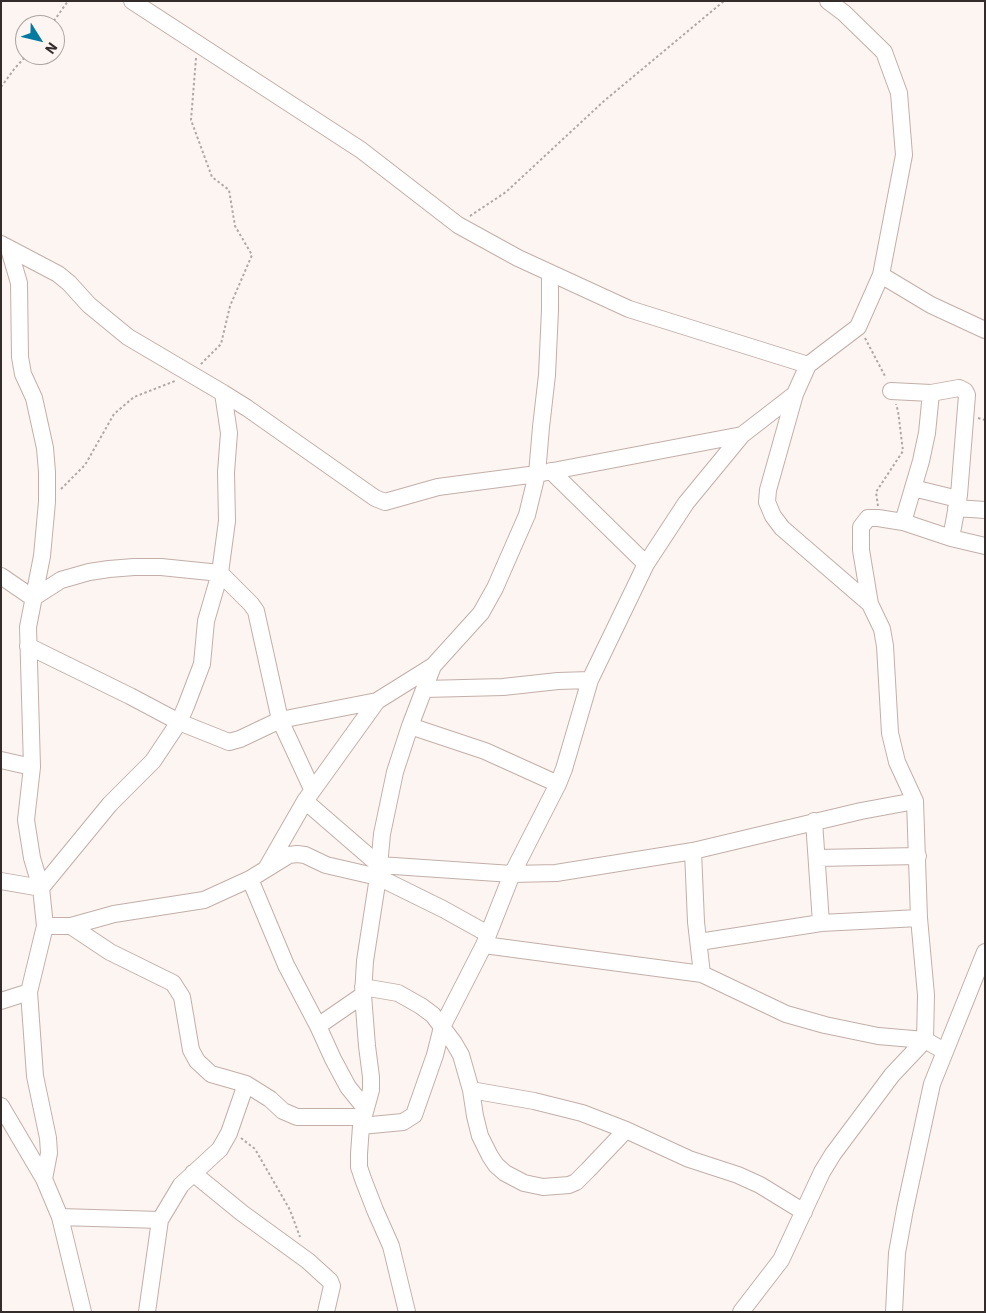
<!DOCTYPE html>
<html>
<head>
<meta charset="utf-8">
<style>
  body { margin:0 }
  #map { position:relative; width:986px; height:1313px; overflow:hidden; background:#fdf5f2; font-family:"IBM Plex Sans",sans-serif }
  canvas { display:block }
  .frame { position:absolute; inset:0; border:2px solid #332c2a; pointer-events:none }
  .north { position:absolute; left:15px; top:15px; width:50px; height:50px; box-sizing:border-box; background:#fdf5f2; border:1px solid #aca5a2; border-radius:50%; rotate:126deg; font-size:14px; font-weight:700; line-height:20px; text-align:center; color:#332c2a }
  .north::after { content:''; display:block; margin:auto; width:18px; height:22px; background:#027aa2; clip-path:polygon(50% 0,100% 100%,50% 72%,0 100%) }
</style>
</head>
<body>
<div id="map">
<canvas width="986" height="1313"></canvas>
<div class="frame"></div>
<div class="north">N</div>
</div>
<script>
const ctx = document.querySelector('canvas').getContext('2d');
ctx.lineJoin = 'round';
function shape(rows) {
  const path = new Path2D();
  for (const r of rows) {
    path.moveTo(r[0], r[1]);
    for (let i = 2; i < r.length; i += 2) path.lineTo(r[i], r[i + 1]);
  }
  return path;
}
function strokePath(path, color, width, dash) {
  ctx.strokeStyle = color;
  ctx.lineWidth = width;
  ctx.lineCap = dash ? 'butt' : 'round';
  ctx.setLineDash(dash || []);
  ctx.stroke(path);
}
const minor = shape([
  [132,1,361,150,458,225,518,258,629,309,808,365],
  [1,244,58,274,69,283,89,305,128,337,223,393,229,433,226,472,227,521,220,573,206,621,202,664,186,706,179,722,153,761,110,804,41,888,45,926,29,992,35,1076,48,1138,49,1153,44,1179,60,1217,83,1312],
  [881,275,931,305,985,330],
  [891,391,931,393,959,388,965,391,967,395,959,495,951,538],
  [223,393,247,408,375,498,385,502,438,487,537,474,742,435],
  [551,471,646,564],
  [913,488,958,499],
  [956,508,985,510],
  [903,522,921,461,927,433,931,393],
  [1,576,33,598,61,580,89,572,109,569,134,567,161,567,220,573,251,604,256,611,280,720,312,789],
  [870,604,861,550,861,527,868,518,878,518,903,522,951,538,985,546],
  [28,646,130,696,179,722,229,742,240,739,280,720,377,701,433,666],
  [425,689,503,687,558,681,590,680],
  [377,701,305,801,379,865,512,874,556,873,693,851,861,811,915,801],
  [410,726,485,751,558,784],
  [1,760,32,767],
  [814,821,821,923],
  [693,851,696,922,702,974],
  [817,858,918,856],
  [266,869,305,801],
  [250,879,286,965,318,1026,333,1059,348,1087,365,1108],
  [1,881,41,888,32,858,26,820,32,767,28,627,42,556,47,502,47,472,45,448,34,398,23,374,20,357,19,283,9,249],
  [45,926,71,926,114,914,204,900,250,879,289,855,297,854,305,855,326,865,378,877,443,909,488,934],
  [71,926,110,952,173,983,182,997,191,1050,197,1061,211,1074,246,1084,229,1133,220,1149,181,1185,160,1220,147,1312],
  [699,942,821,923,919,918],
  [484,945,702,974,786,1014,825,1025,878,1036,925,1040,944,1051],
  [363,987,398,993,421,1006,433,1015,454,1043,461,1055,471,1090,534,1101,582,1113,626,1130,689,1159,738,1175,760,1185,804,1212],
  [1,1001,29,992],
  [318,1026,363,995],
  [246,1084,270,1099,283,1111,297,1117,364,1117],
  [471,1090,475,1116,480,1136,490,1156,496,1165,505,1173,524,1183,543,1187,569,1185,576,1182,588,1170,626,1130],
  [1,1106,44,1179],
  [361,1126,403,1122,414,1115,435,1055,442,1027,484,945,512,874,558,784,564,769,590,680,646,564,686,503,742,435,795,394],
  [193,1173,242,1213,308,1261,330,1281,332,1286,326,1312],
  [60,1217,160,1220],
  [407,1312,391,1246,375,1210,363,1179,359,1167,359,1154,361,1126,371,1090,371,1077,367,1046,363,995,365,961,378,877,382,834,395,772,410,726,433,666,481,613,495,588,527,515,537,474,541,427,547,375,550,310,550,273],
  [741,1312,781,1260,822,1172,833,1154,892,1075,925,1040,926,995,919,918,915,801,897,762,890,733,885,646,882,629,870,604,782,528,773,516,767,502,768,490,795,394,808,365,858,327,881,275,904,155,899,93,884,52,844,13,828,1],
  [894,1312,897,1253,905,1209,932,1084,985,952]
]);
strokePath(minor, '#c2afa9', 18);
strokePath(shape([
  [51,25,68,1],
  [196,58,191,120,212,177,229,190,235,226,252,255,230,306,221,344,200,365],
  [1,87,15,68,27,55],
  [470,216,506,192,604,101,724,1],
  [865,338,886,378],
  [978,418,985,420],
  [61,489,85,465,114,414,134,397,175,381],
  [878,506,876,492,903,451,898,411,896,404],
  [241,1138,255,1149,290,1210,300,1237]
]), '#b0a8a5', 2, [2.5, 2.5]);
strokePath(minor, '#fff', 16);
</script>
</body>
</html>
